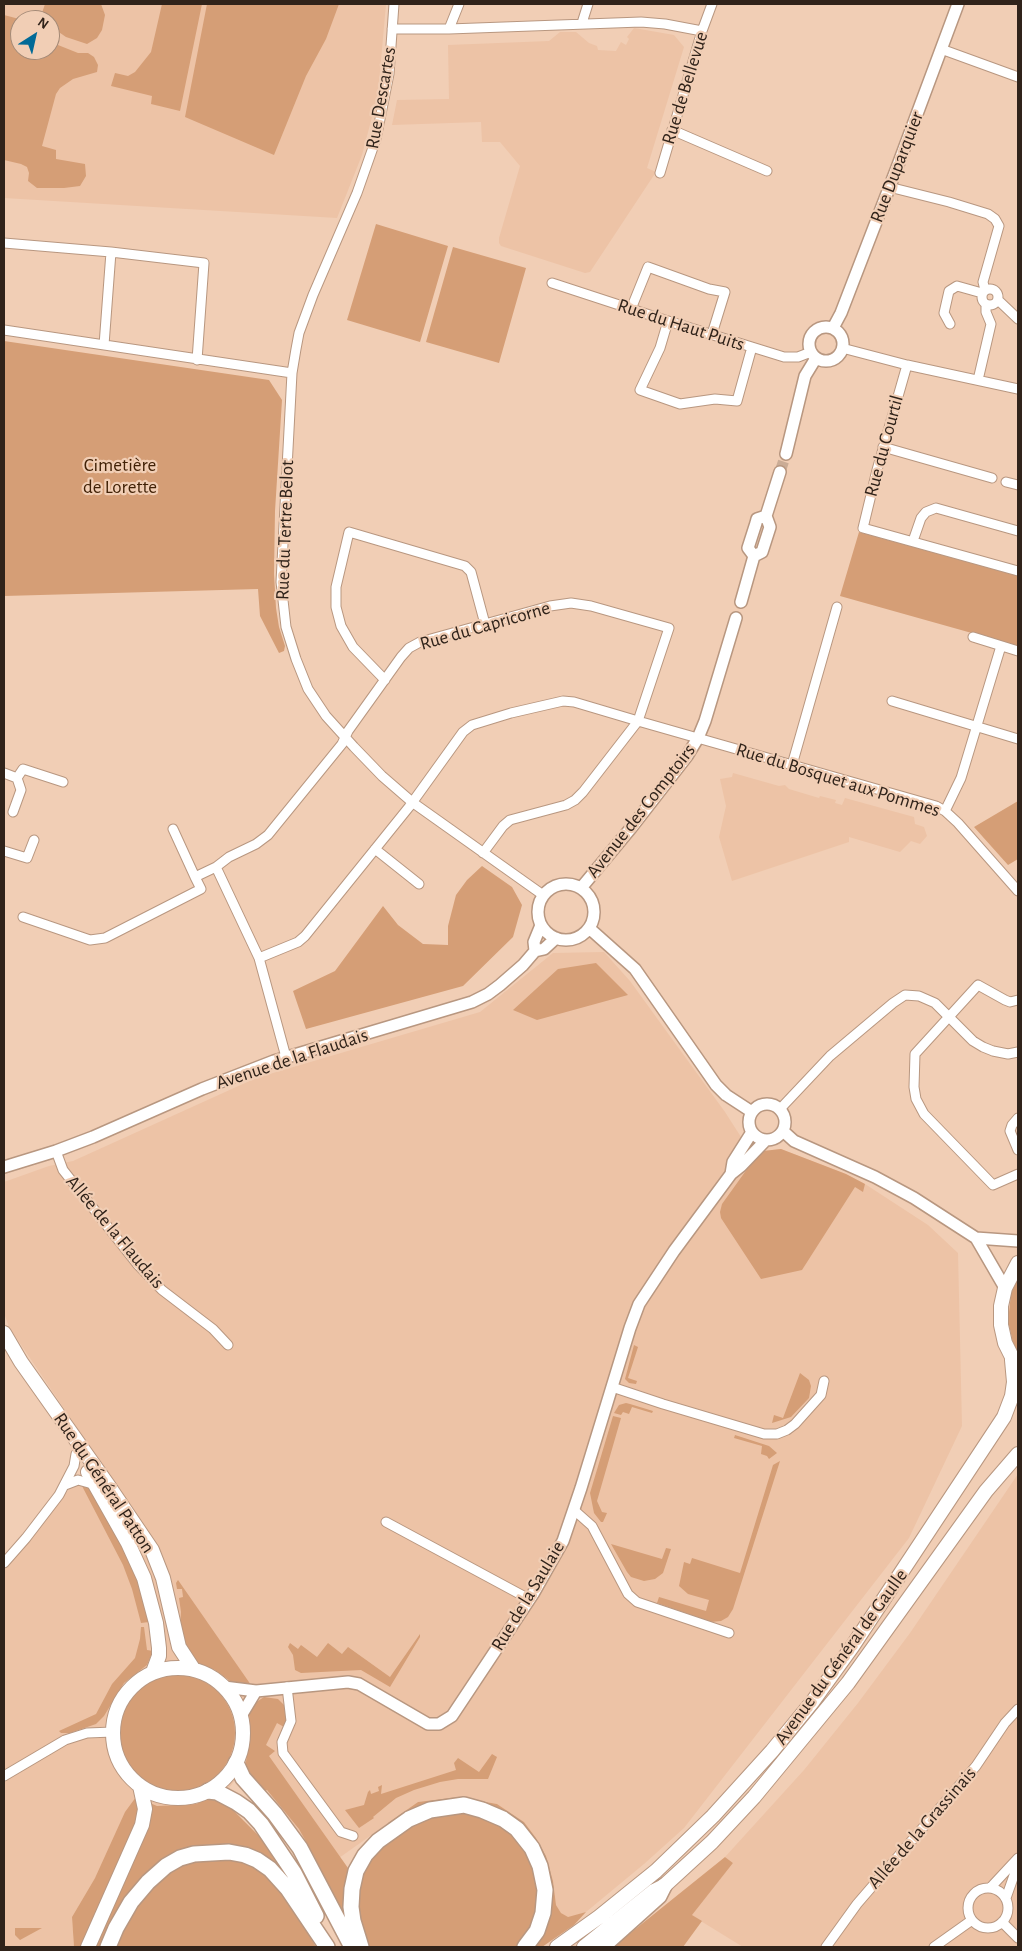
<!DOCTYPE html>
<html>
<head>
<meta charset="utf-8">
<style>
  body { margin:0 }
  #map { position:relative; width:1022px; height:1951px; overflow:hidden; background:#f1ceb5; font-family:"Alegreya Sans",sans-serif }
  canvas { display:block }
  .frame { position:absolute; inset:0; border:5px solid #30231a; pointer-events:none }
  .north { position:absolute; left:10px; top:10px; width:50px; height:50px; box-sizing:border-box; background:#f1ceb5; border:1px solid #a48a77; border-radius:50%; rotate:35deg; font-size:14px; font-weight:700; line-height:20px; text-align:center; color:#30231a }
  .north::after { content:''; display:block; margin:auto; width:18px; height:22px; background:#016a97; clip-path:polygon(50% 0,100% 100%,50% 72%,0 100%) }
</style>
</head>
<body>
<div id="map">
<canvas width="1022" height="1951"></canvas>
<div class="frame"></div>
<div class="north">N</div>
</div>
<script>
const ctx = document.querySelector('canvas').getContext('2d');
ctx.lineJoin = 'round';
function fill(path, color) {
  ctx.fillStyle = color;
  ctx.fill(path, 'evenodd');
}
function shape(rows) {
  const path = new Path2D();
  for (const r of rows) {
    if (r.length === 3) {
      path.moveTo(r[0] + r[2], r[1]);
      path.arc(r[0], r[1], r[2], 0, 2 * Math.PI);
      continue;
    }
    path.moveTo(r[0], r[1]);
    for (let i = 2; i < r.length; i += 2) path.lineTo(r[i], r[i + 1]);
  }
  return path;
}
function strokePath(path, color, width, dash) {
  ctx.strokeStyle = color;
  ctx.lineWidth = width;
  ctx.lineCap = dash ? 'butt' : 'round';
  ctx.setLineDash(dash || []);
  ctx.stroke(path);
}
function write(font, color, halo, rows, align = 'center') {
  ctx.font = font + ' "Alegreya Sans",sans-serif';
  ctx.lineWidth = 4.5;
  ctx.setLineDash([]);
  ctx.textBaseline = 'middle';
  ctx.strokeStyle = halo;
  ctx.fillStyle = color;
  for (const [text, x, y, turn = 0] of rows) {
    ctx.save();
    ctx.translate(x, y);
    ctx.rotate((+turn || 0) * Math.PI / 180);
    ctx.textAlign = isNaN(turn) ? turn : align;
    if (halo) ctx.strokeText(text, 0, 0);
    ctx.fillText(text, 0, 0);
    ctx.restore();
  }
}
fill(shape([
  [4,4,386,4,378,94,362,155,337,218,4,198],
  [20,20,50,20,50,50,20,50],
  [634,28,674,35,684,47,647,168,656,172,590,272,585,273,501,246,499,243,499,238,520,166,500,142,482,142,481,122,392,125,397,100,449,99,448,45,549,41,560,32,576,32,589,43,597,46,598,50,616,51,621,42,626,45,629,39,627,37],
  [733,773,779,786,785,785,789,789,819,798,820,796,836,800,835,803,842,805,845,798,914,817,915,824,924,827,927,836,920,844,911,841,900,852,849,837,849,842,732,881,719,837,726,806,720,779,732,777],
  [604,952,630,981,725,1112,741,1137,763,1151,781,1149,846,1174,865,1184,928,1225,958,1253,962,1426,909,1538,684,1828,644,1864,586,1912,568,1918,561,1913,556,1905,553,1881,546,1856,536,1838,524,1822,497,1804,458,1797,418,1802,322,1870,291,1822,247,1765,229,1788,196,1804,157,1806,95,1878,72,1917,74,1947,4,1947,4,1571,75,1482,102,1465,9,1327,4,1313,4,1182,49,1166,73,1161,256,1078,480,1012,553,953],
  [1018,1474,1018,1947,743,1947,691,1915,733,1863,725,1857,804,1770,858,1703,910,1633]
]), '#edc3a6');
fill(shape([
  [45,4,101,4,105,15,102,30,97,38,87,44,66,37,50,26,50,20,44,20,42,13],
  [162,4,202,4,180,111,151,104,152,96,111,86,115,73,128,76,135,72,151,52],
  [207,4,339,4,326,39,306,76,274,155,185,117],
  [4,15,23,20,20,20,20,50,50,50,50,38,58,45,78,53,88,53,94,57,98,65,97,72,73,79,60,88,56,94,42,146,56,150,56,159,85,164,86,176,80,186,64,188,37,188,28,181,29,173,27,167,21,164,4,160],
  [376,224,448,246,420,342,347,320],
  [453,247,526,268,499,363,426,342],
  [4,341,269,380,282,400,275,511,274,574,276,608,279,627,285,646,284,651,279,653,260,616,258,589,4,596],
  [859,532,1018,576,1018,646,840,596],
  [1018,801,1018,859,1008,865,974,827],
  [482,866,512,887,522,905,513,937,463,986,306,1029,293,991,335,971,383,906,398,925,423,944,448,945,448,926,456,895,467,880],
  [596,963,628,995,537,1020,513,1010,558,969],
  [781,1149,846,1174,865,1184,863,1192,855,1187,802,1270,761,1279,721,1218,720,1212,722,1204,755,1158,763,1151],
  [1018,1278,1018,1353,1014,1347,1008,1321,1011,1294],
  [634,1345,638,1347,628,1378,637,1381,636,1384,629,1383,625,1379],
  [800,1373,809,1380,811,1386,809,1398,791,1417,772,1423,774,1415,783,1418],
  [626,1403,630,1404,653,1411,652,1413,632,1407,629,1414,623,1412,621,1415,614,1413,619,1405],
  [613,1416,621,1418,597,1501,602,1512,607,1513,603,1522,601,1522,594,1513,590,1493],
  [735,1435,769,1446,777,1453,769,1459,767,1456,761,1454,762,1446,734,1438],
  [780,1461,733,1609,728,1617,721,1621,711,1622,657,1603,659,1597,706,1611,709,1600,688,1594,679,1586,684,1562,690,1564,692,1558,740,1573,773,1465],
  [82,1486,92,1489,134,1568,146,1606,149,1622,141,1623,132,1589,123,1565],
  [611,1544,662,1559,666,1548,671,1549,663,1573,655,1579,644,1581,631,1577,627,1572],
  [178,1580,251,1685,246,1686,234,1684,215,1670,198,1663,188,1655,180,1628,181,1612,179,1598,183,1597,182,1589,177,1589,176,1583],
  [141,1627,144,1627,147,1650,153,1651,147,1665,124,1683,104,1716,96,1724,70,1733,61,1733,59,1731,96,1714,112,1684,135,1658,140,1639],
  [420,1634,420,1637,390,1687,361,1670,301,1673,295,1670,293,1655,288,1647,290,1643,298,1649,301,1645,317,1657,328,1643,342,1654,348,1647,390,1677],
  [177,1733,58],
  [264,1697,278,1699,286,1707,287,1720,284,1727,277,1723,266,1745,275,1751,269,1756,348,1868,350,1876,348,1917,344,1918,314,1856,299,1829,267,1790,264,1792,253,1781,245,1768,250,1736,249,1711,255,1703],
  [492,1754,497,1757,488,1779,458,1779,440,1782,414,1790,396,1798,373,1817,374,1818,359,1828,345,1810,364,1805,368,1792,370,1790,371,1794,379,1791,378,1787,382,1785,381,1794,456,1770,454,1763,458,1758,479,1772],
  [136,1797,157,1806,196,1804,209,1798,228,1805,261,1838,278,1864,290,1902,316,1947,74,1947,72,1917,95,1878,125,1812],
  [458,1797,497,1804,524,1822,536,1838,546,1856,553,1881,556,1905,561,1913,568,1917,586,1912,574,1925,542,1947,368,1947,360,1922,358,1885,373,1856,394,1833,388,1823,418,1802],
  [725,1857,733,1863,692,1915,702,1921,683,1947,613,1947],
  [15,1928,42,1928,20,1940,15,1935]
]), '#d59e76');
strokePath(shape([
  [780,472,786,454]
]), '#caac96', 11, [11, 5.5]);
const minor = shape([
  [394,4,389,74,376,139,357,193,313,295,299,333,296,349,292,373,281,582,286,627,296,659,308,689,326,716,354,747,382,776,412,802,543,895],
  [582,23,588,4],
  [392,29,449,29,641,22,665,24,702,31],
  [449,29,459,4],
  [941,49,1018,77],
  [672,130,767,171],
  [660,173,702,31,712,4],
  [889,187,949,202,988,214,995,219,999,226,983,282,985,290],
  [4,243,111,252],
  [552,283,668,321,784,357,798,357,811,352],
  [990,297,8],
  [998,300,1018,319],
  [631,309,648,267,709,289,725,292,712,334],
  [668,321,660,348,640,390,680,404,715,399,737,401,752,347],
  [950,324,944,313,949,291,957,286,982,293],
  [4,330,292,373],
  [104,345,111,252,204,263,197,360],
  [842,348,907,365,1018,389],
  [907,365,877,470,863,528,1018,571],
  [978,380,991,324,986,312,986,305],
  [883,447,992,478],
  [1006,482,1018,485],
  [913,541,921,518,926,512,936,508,1018,531],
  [973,637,1018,651],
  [385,680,353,647,341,626,336,607,336,587,349,532,465,566,471,572,485,624],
  [892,701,1018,739],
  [792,765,837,607],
  [4,773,17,778,23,769,63,782],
  [945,811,961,778,1001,646],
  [13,812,21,790,17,778],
  [173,829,195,877,216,867,259,958,286,1057],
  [375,849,419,884],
  [4,851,27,858,34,840],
  [216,867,229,857,256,844,268,835,342,744,348,731,401,657,409,648,420,642,550,606,571,603,591,606,669,628,638,721,583,792,575,800,566,805,510,820,503,826,483,853],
  [23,917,90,940,105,938,201,889,195,877],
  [259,958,298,942,305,936,409,807,463,732,472,725,511,713,563,701,574,702,638,721,936,806,945,811,958,823,1018,891],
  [1018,1000,1010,1002,1005,1000,978,985,915,1054,914,1087,916,1099,924,1114,993,1185,1018,1174],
  [780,1109,830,1056,893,1003,905,995,919,996,935,1003,973,1041,983,1047,993,1051,1008,1054,1018,1052],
  [1018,1118,1012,1125,1010,1131,1018,1150],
  [56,1151,63,1170,138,1265,162,1290,213,1329,228,1345],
  [612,1387,663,1404,764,1434,777,1434,787,1430,795,1424,821,1395,824,1381],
  [65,1485,78,1480,96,1485],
  [574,1510,592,1526,628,1594,637,1602,729,1633],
  [386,1522,529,1599],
  [4,1563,26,1538,59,1495,74,1466,76,1454],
  [287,1687,291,1721,282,1742,283,1753,341,1832,353,1836],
  [4,1776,65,1740,87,1733,113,1732],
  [991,1887,1018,1858],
  [988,1908,20],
  [1006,1898,1018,1864],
  [1002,1922,1018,1938],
  [826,1947,857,1904,976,1766,1005,1723,1018,1709],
  [934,1947,972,1920]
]);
const tertiary = shape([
  [826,344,17],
  [833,328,841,313,898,165,958,4],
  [786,454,805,376,816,358],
  [754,556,762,552,770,527,766,516,780,472],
  [754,556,748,548,756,523,757,519,766,516],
  [741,602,754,556],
  [566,912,28],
  [581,888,631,828,687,756,698,738,705,721,736,618],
  [589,928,635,969,716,1085,726,1095,752,1112],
  [535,951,534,942,541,925],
  [767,1122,18],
  [783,1131,794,1141,875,1177,914,1198,976,1238,1005,1288],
  [4,1167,56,1151,93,1137,202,1089,274,1061,472,1002,488,994,500,985,523,965,535,951,544,949,556,938],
  [731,1174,733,1162,752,1132],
  [976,1238,1018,1241],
  [224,1687,256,1691,348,1682,359,1684,428,1724,439,1724,452,1716,533,1594,563,1541,581,1488,630,1328,639,1304,674,1251,731,1174,741,1166,766,1140],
  [241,1716,256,1691]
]);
const primary = shape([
  [4,1333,21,1362,108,1485,152,1550,163,1578,179,1647,194,1670],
  [1017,1367,1005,1343,1001,1325,1001,1306,1005,1288,1018,1263],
  [88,1472,128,1543,144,1578,156,1623,159,1648,159,1656,153,1672],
  [178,1733,65],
  [88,1947,142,1825,145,1809,140,1786],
  [557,1947,599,1917,656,1871,713,1816,772,1751,813,1701,852,1647,1004,1417,1012,1396,1014,1382,1012,1360],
  [584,1947,654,1891,664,1886,712,1842,754,1797,848,1683,986,1491,1018,1454]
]);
const trunk = shape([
  [236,1763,243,1778,275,1814,300,1848,352,1947],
  [208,1791,217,1792,236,1802,249,1811,261,1824,294,1873,316,1916],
  [108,1947,116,1928,131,1902,148,1882,166,1866,180,1858,194,1854,229,1852,245,1855,257,1860,270,1869,288,1889,327,1947],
  [361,1947,353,1921,351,1907,352,1889,356,1871,365,1855,378,1841,409,1819,430,1810,464,1805,482,1810,503,1819,517,1829,532,1848,540,1866,545,1890,543,1913,537,1931,525,1947],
  [602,1947,659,1896,664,1886]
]);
strokePath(minor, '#b89780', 11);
strokePath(tertiary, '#b89780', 14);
strokePath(primary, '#b89780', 16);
strokePath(trunk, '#b89780', 18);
strokePath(minor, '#fff', 9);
strokePath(tertiary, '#fff', 11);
strokePath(primary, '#fff', 14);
strokePath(trunk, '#fff', 15);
write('19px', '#30231a', '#f1ceb5', [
  ["Rue de Bellevue",685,88,-73],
  ["Rue Descartes",381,98,-80],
  ["Rue Duparquier",897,167,-69],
  ["Rue du Haut Puits",681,325,18],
  ["Rue du Courtil",884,446,-75],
  ["Rue du Tertre Belot",285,530,-88],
  ["Rue du Capricorne",485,626,-16],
  ["Rue du Bosquet aux Pommes",838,780,17],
  ["Avenue des Comptoirs",641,811,-52],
  ["Avenue de la Flaudais",292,1059,-18],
  ["Allée de la Flaudais",115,1232,50],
  ["Rue du Général Patton",104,1483,56],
  ["Rue de la Saulaie",528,1596,-59],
  ["Avenue du Général de Gaulle",841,1657,-54],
  ["Allée de la Grassinais",922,1828,-49]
]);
write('19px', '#412106', '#f1ceb5', [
  ["Cimetière",120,465],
  ["de Lorette",120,487]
]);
</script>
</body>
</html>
